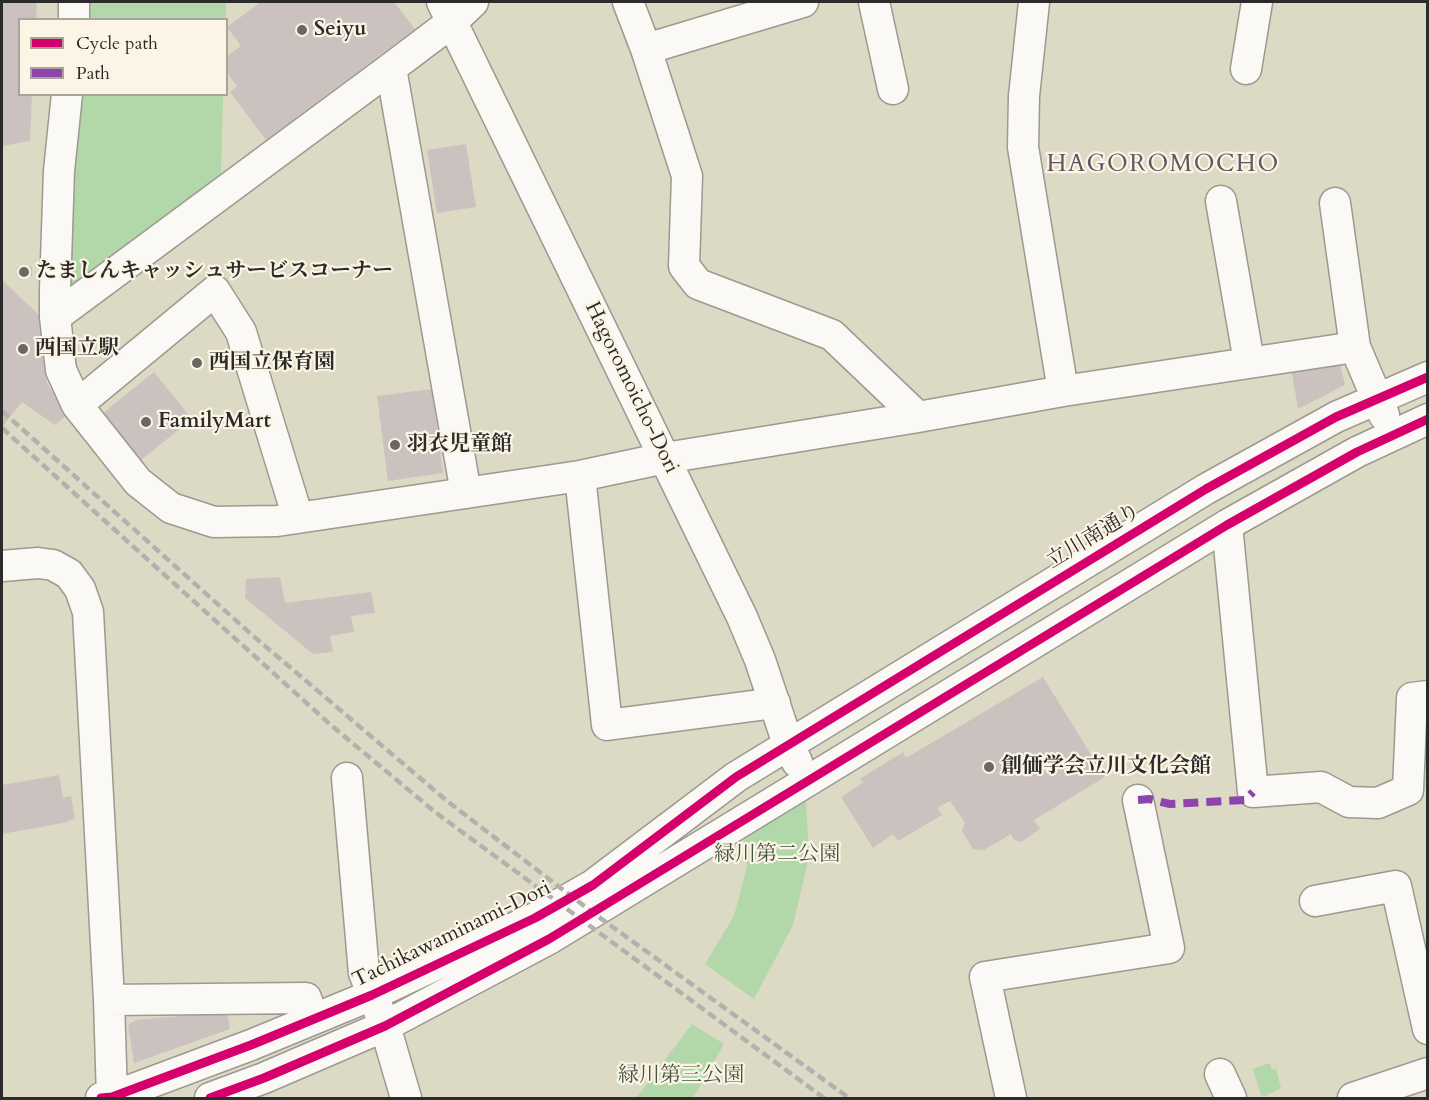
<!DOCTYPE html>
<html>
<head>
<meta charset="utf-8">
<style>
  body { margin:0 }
  #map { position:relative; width:1429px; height:1100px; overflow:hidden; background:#dcd9c5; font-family:Cardo,serif }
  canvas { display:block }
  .frame { position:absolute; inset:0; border:3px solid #2b2b2b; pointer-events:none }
  .legend { position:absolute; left:18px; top:18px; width:210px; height:78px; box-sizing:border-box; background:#fcf5e5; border:2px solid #a8a49b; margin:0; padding:8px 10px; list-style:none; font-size:18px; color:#2b2b2b }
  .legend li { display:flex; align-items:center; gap:12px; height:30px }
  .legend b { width:30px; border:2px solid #a8a49b }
</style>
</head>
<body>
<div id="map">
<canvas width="1429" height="1100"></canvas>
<div class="frame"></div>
<ul class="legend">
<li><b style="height:8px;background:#d6006c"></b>Cycle path</li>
<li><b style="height:8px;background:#8e44ad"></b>Path</li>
</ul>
</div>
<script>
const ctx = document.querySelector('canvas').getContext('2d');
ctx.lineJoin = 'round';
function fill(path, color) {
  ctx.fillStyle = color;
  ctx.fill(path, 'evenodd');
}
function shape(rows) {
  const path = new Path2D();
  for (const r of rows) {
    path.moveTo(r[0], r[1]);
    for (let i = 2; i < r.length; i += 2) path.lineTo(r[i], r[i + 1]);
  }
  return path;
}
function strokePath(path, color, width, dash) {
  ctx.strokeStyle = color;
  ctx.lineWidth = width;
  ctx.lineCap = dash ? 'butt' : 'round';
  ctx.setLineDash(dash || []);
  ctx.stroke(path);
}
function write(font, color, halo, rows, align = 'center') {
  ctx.font = font + ' Cardo,"Noto Serif JP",serif';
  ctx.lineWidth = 4.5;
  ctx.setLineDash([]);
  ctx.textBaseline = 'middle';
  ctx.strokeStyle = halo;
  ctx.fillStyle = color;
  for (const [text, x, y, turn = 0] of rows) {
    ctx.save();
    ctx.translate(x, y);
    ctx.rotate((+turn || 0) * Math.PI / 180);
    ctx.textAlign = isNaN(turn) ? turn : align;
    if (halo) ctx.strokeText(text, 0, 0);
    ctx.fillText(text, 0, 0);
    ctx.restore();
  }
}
fill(shape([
  [1427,1087,1427,1098,1393,1098]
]), '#ead4d1');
fill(shape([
  [82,2,226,2,226,19,81,20],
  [77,95,223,95,221,175,66,292],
  [806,801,809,856,793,925,754,999,705,964,734,916,747,867,744,838],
  [692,1024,724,1044,693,1098,636,1098],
  [1270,1063,1272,1070,1276,1069,1281,1088,1265,1096,1261,1095,1253,1069]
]), '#b2d7a8');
fill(shape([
  [2,2,37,2,36,20,20,20,20,94,32,94,30,141,2,146],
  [261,2,394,2,415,29,266,140,230,92,237,86,226,71,226,57,241,46,227,27],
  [466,144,476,207,437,213,427,150],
  [17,267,32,267,32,276,17,276],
  [2,280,41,317,47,383,68,414,55,425,22,402,2,427],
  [1340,364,1345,385,1298,409,1291,367],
  [154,372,192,419,141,460,102,414],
  [432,389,443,473,388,481,377,396],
  [280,577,285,603,371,592,375,613,351,616,354,632,330,636,333,652,313,654,245,598,246,579],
  [1043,677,1105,777,1034,820,1040,829,1021,842,1014,840,1011,834,984,850,973,849,962,831,965,823,950,801,937,808,942,815,898,841,893,834,873,848,841,797,863,783,860,779,903,752,906,758],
  [59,775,63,798,71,796,75,819,67,821,68,822,2,834,2,785],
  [227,1012,230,1029,134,1063,128,1025,136,1020]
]), '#cbc2c0');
const minor = shape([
  [442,2,742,617,760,660,788,744,797,762],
  [628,2,646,49,687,176,684,266,698,284,832,335,918,417],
  [874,2,893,89],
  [1034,2,1024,96,1023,147,1063,391],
  [74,20,74,2],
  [646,49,803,2],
  [391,68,466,493],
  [1246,69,1257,2],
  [67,94,59,171,55,290,55,317,61,370,77,405,138,482,171,508,214,522,277,521,580,476,665,458,918,417,1063,391,1355,347],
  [1221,201,1249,362],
  [1335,203,1355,347,1384,415],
  [55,317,391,68,452,22,473,2],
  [77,405,215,291,241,332,298,518],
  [580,476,607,725,775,703],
  [1227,525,1253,792,1321,787,1349,802,1378,803,1408,790,1412,698,1428,696],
  [2,566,38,563,53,565,69,574,80,589,88,612,109,1000,112,1098],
  [347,778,364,973,385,1026,406,1098],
  [1315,901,1396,886,1428,1029],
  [109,1000,306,998,314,1019],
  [1220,1074,1231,1098],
  [101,1098,112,1097,251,1045,331,1012,372,995,535,918,593,885,736,777,1206,489,1336,417,1428,377],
  [210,1098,264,1078,385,1026,549,939,1227,525,1357,452,1428,419],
  [1011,1098,985,977,1169,948,1138,800],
  [1353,1098,1428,1073]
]);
strokePath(minor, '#9c9a8f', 33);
strokePath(minor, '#faf9f6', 30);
strokePath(shape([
  [2,411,251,634,447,801,592,912,849,1098],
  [2,428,332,726,435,812,824,1098]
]), '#b2b1ae', 4.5, [9, 4.5]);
strokePath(shape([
  [1138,800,1149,799,1170,804,1245,800,1253,792]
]), '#8e44ad', 8, [15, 8]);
strokePath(shape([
  [101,1098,112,1097,251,1045,331,1012,372,995,535,918,593,885,736,777,1206,489,1336,417,1428,377],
  [210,1098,264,1078,385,1026,549,939,1227,525,1357,452,1428,419]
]), '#d6006c', 9);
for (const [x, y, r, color] of [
  [302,30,6,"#696861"],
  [24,272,6,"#696861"],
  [23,349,6,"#696861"],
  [197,363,6,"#696861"],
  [146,422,6,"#696861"],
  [395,445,6,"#696861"],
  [989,767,6,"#696861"]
]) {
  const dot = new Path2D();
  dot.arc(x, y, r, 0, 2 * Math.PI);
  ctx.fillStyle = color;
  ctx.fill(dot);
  strokePath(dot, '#fcf5e5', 2);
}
write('bold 21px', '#2b2b2b', '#fcf5e5', [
  ["Seiyu",314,30],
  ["たましんキャッシュサービスコーナー",36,272],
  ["西国立駅",35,349],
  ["西国立保育園",209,363],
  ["FamilyMart",158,422],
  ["羽衣児童館",407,445],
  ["創価学会立川文化会館",1001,767]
], 'left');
write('21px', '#2b2b2b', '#fcf5e5', [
  ["Hagoromoicho-Dori",631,388,64],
  ["立川南通り",1094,537,-31],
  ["Tachikawaminami-Dori",452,935,-26]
]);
write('21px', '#445644', '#fcf5e5', [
  ["緑川第二公園",777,855],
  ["緑川第三公園",681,1076]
]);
ctx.letterSpacing = '1.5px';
write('24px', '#635561', '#fcf5e5', [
  ["HAGOROMOCHO",1163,165]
]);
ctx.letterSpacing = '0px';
</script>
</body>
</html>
